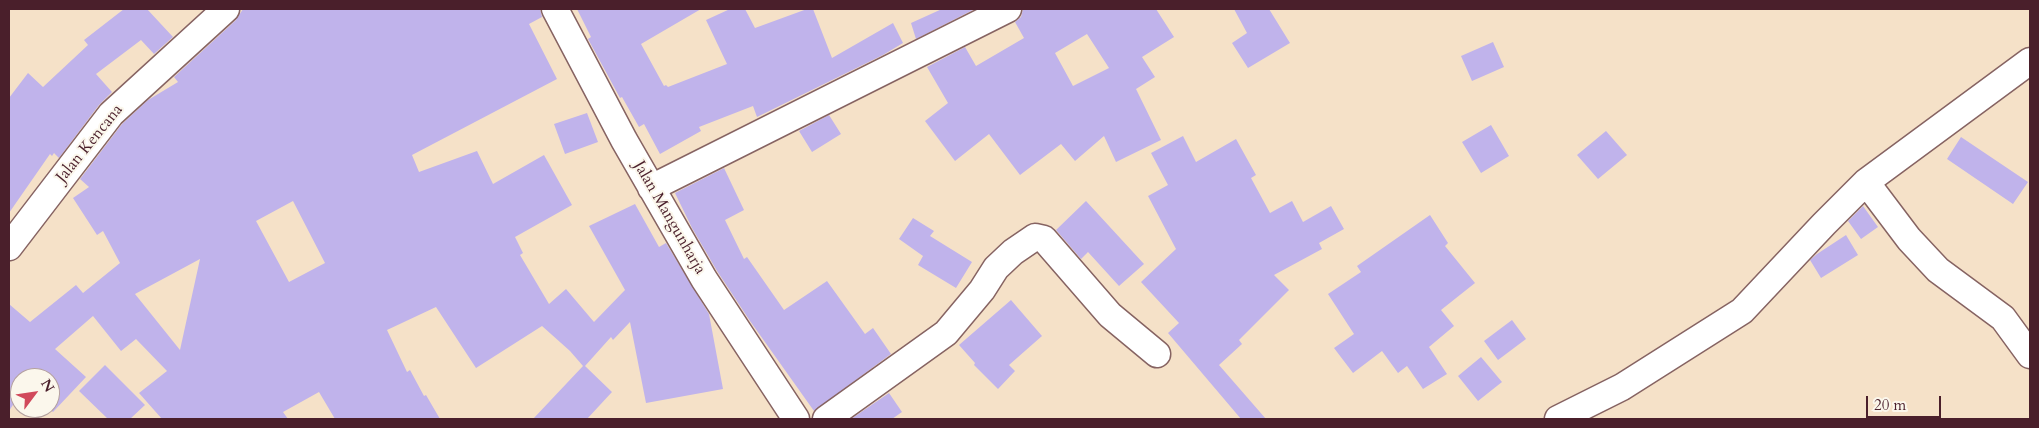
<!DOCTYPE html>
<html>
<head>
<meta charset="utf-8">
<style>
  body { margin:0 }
  #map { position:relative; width:2039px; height:428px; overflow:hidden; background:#f5e1c8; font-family:Cardo,serif }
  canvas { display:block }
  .frame { position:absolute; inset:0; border:10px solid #4a1f2b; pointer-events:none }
  .north { position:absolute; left:10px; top:368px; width:50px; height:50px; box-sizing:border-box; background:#fbf7ec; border:1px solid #b4a19f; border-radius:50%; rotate:59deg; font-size:14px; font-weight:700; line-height:20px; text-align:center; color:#4a1f2b }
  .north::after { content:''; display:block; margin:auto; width:18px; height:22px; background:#d1495b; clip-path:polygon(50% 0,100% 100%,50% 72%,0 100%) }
  .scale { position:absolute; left:1866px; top:396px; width:75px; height:22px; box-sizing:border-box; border:2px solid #4a1f2b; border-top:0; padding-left:6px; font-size:15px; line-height:18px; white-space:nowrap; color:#4a1f2b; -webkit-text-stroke:4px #fbf7ec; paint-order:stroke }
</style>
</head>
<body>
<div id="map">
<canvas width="2039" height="428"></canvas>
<div class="frame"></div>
<div class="north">N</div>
<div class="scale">20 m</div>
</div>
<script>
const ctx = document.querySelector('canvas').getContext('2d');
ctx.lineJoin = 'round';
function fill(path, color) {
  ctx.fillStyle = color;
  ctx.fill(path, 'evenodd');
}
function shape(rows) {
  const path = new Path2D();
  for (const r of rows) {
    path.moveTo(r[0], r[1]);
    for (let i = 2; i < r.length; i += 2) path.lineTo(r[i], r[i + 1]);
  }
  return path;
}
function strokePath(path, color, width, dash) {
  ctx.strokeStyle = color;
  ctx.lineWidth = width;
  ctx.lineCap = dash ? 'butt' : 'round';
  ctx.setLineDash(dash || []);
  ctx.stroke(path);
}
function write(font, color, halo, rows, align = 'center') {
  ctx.font = font + ' Cardo,serif';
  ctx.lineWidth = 4;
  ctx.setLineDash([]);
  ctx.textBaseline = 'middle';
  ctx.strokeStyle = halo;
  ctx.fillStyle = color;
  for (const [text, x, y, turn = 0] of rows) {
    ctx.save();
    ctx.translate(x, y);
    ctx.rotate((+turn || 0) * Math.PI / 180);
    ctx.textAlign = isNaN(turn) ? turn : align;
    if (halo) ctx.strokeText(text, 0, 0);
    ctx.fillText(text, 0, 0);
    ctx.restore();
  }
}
fill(shape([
  [124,9,147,9,173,37,154,54,141,40,96,74,112,92,99,105,59,158,54,153,52,156,50,154,9,213,9,98,28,73,43,87,88,45,84,40],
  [243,9,540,9,542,17,529,24,557,79,412,155,419,172,477,151,493,184,544,155,572,205,515,237,523,253,520,255,549,304,566,289,594,322,625,290,589,226,635,204,659,247,666,243,709,314,723,389,646,403,630,322,613,340,611,337,585,366,612,392,587,419,533,419,583,366,570,351,542,326,476,368,436,307,387,330,407,372,410,370,424,396,426,395,440,419,335,419,319,392,283,412,288,419,162,419,139,393,167,371,136,339,121,351,93,316,55,349,86,377,53,412,48,408,50,408,50,378,20,378,20,394,9,411,9,304,30,322,76,285,83,293,120,263,103,231,97,235,73,198,89,187,80,179,122,124,148,100,178,82,174,77,236,20],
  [293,201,325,263,289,282,256,221],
  [200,259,180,350,135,294],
  [577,9,701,9,641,44,664,86,666,85,668,87,727,64,706,20,730,9,745,9,755,28,807,9,813,9,832,58,893,23,903,43,883,55,757,117,753,106,699,127,701,131,660,154,644,124,639,127,622,97,620,98,588,39,591,37],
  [942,9,975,9,916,39,911,23],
  [1023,9,1156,9,1174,37,1142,57,1155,77,1136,89,1161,140,1116,162,1104,136,1075,161,1061,144,1020,175,989,134,955,161,925,121,948,103,927,67,965,47,976,66,1024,38,1015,22,1021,17],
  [1087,34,1109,68,1073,86,1055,53],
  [1234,9,1269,9,1290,43,1248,68,1232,43,1247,33],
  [1493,42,1504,67,1472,81,1461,56],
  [587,113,598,142,565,154,554,124],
  [829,115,841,134,812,152,799,131],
  [1491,125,1509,156,1481,173,1462,142],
  [1606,131,1627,155,1598,179,1577,155],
  [1183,136,1196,162,1236,139,1256,175,1251,178,1270,213,1292,201,1303,222,1331,206,1344,229,1319,243,1322,249,1274,275,1289,290,1239,340,1242,344,1219,365,1266,419,1241,419,1168,333,1179,323,1141,282,1176,249,1148,196,1168,185,1151,153],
  [1961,137,2028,182,2013,204,1947,159],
  [724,168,744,210,725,220,744,259,747,257,784,310,827,281,865,334,873,328,891,354,814,411,750,321,717,271,692,228,675,193],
  [1086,201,1144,264,1119,286,1088,252,1081,259,1056,230],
  [1863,206,1878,227,1861,239,1848,221],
  [1430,215,1448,243,1445,246,1475,283,1441,310,1454,326,1429,347,1447,374,1423,389,1407,366,1398,373,1382,351,1353,373,1334,348,1354,334,1328,294,1361,272,1357,266],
  [913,218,934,231,930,236,972,262,956,288,918,265,923,256,899,239],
  [1846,235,1858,255,1821,278,1810,260,1817,254],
  [1011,300,1042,336,1009,365,1015,371,998,389,974,365,975,363,959,345],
  [1512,320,1526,339,1498,360,1484,341],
  [1481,357,1502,382,1478,401,1458,376],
  [105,365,145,405,130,419,108,419,79,391],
  [889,393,902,412,892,419,851,419]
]), '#c0b3eb');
const minor = shape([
  [555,9,624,140,704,279,796,419],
  [1866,182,1909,239,1938,270,2003,318,2030,355],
  [651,188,1008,9],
  [9,247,111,114,226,9],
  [826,419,946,333,982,290,996,268,1013,252,1035,237,1044,239,1110,315,1157,354],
  [1558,419,1622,387,1742,311,1824,224,1866,182,2030,61]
]);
strokePath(minor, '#866362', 29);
strokePath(minor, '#fff', 26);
write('16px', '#4a1f2b', '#fbf7ec', [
  ["Jalan Kencana",90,144,-51],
  ["Jalan Mangunharja",669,218,60]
]);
</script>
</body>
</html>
